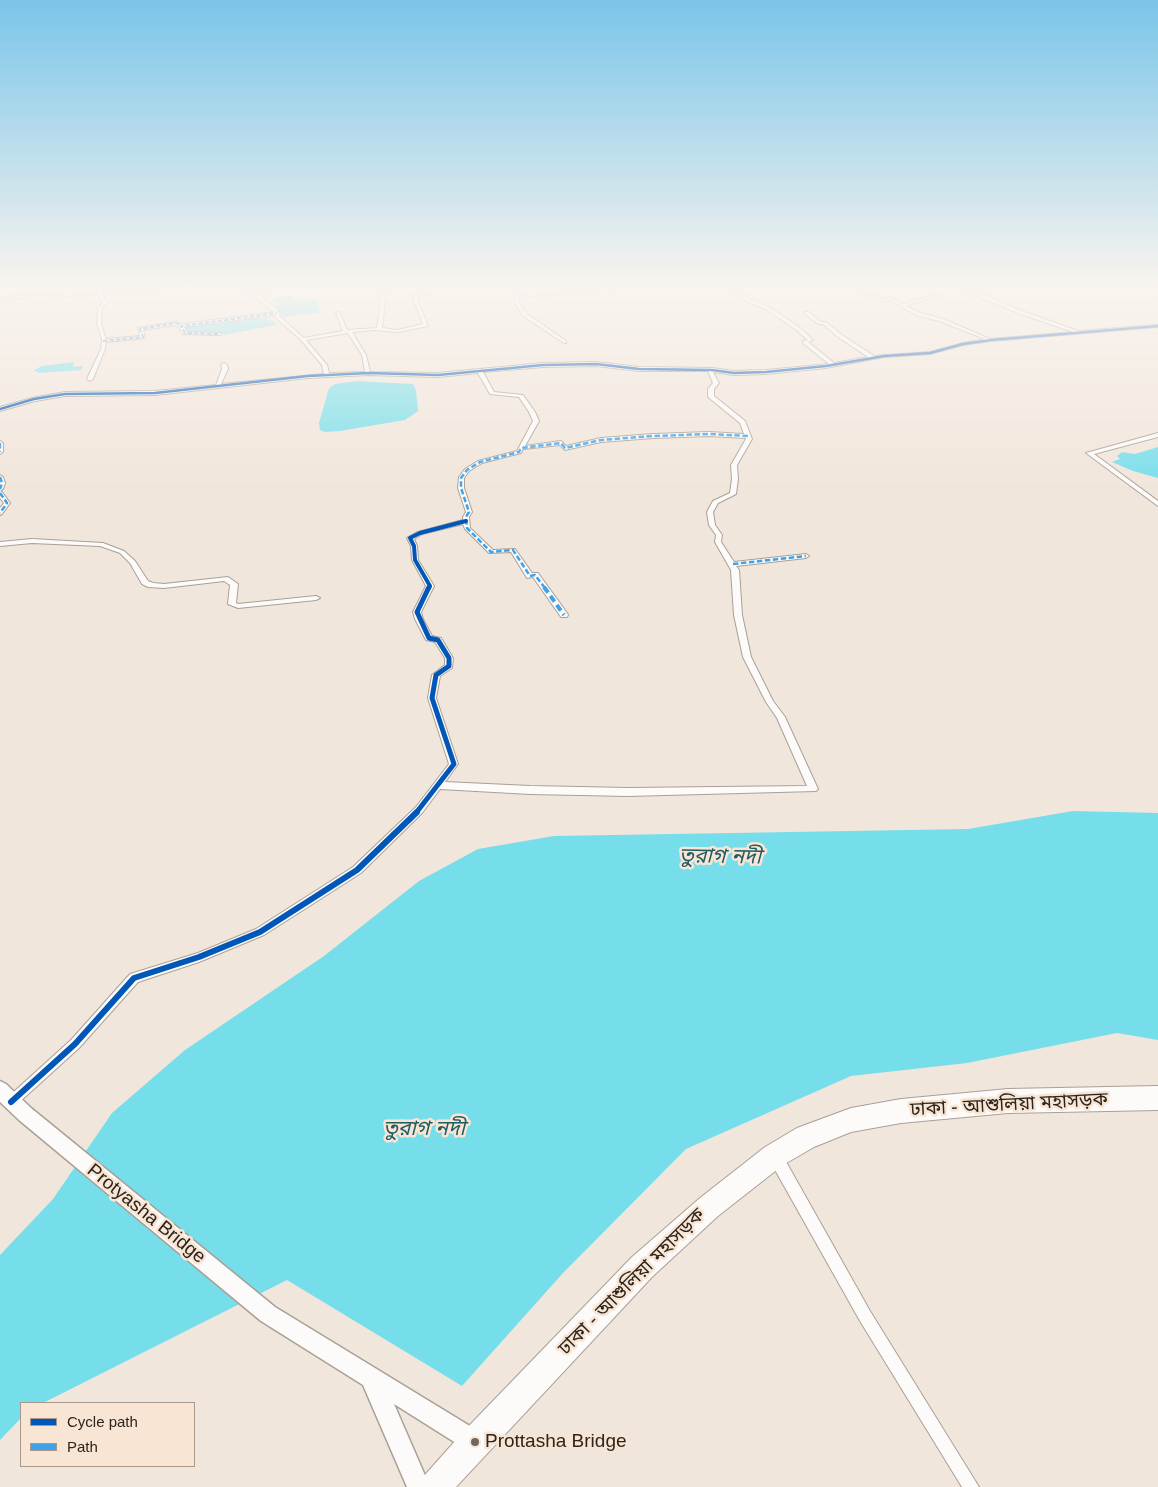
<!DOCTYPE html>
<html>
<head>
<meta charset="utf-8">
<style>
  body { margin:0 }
  #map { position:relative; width:1158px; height:1487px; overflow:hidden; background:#f1e6db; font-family:Helvetica,sans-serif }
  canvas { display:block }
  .legend { position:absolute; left:20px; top:1402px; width:175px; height:65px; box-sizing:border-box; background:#f9e5d3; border:1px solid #a7988b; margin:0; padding:6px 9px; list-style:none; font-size:15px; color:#2c251e }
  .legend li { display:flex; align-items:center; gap:10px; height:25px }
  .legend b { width:25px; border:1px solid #a7988b }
</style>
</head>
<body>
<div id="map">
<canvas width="1158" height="1487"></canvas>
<ul class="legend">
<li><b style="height:6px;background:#0057b8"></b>Cycle path</li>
<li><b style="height:6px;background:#3ea2ea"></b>Path</li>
</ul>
</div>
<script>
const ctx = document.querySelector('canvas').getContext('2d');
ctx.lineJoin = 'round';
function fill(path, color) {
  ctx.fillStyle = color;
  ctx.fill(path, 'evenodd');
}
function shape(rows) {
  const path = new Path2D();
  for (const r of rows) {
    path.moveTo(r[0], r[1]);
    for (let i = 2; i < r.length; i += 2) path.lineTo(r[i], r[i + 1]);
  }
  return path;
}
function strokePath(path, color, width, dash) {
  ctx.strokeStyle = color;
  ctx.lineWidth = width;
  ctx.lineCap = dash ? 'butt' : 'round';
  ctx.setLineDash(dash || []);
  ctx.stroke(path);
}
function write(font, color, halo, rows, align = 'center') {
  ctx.font = font + ' Helvetica,"Noto Sans Bengali",sans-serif';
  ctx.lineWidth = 5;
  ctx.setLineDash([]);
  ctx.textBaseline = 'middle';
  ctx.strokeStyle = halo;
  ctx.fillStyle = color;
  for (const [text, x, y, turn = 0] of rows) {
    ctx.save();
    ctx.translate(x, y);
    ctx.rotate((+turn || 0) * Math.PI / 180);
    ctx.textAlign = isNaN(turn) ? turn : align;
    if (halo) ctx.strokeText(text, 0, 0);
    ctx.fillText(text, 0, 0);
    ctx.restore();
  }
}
fill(shape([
  [292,296,292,301,317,300,320,313,283,317,275,306,281,304,273,299],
  [259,317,260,319,268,318,267,320,274,321,276,325,224,335,220,333,186,333,182,326],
  [74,362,73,367,83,366,81,370,39,373,34,370,42,366],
  [357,381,413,384,416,390,418,411,405,420,340,431,325,432,320,430,319,423,329,388,335,384],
  [1158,447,1158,478,1133,471,1112,462,1120,459,1117,456,1122,452,1135,454],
  [1073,811,1158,813,1158,1040,1117,1033,967,1063,851,1076,686,1149,563,1273,462,1386,287,1280,43,1403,21,1403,21,1418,0,1440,0,1255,53,1199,112,1113,185,1050,324,956,419,881,478,849,554,836,968,829]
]), '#76deeb');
const street = shape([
  [185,284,203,284,102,293,107,303,102,308,101,324,106,339,140,336,138,328,176,322,182,324,274,312,256,298,237,289,236,284,240,284,241,287,258,295,263,292,263,284,267,284,267,292,261,297,272,305,279,312,280,317,304,338,343,331,336,313,338,312,340,313,347,330,377,328,382,293,384,292,386,293,382,328,398,330,423,324,413,299,416,294,421,293,417,289,417,284,421,284,421,289,426,294,419,296,417,299,428,326,398,332,374,330,352,332,366,355,370,372,438,373,543,363,596,362,639,367,712,368,734,371,766,370,829,364,803,343,803,341,808,340,795,329,767,310,746,301,726,285,714,284,751,284,749,285,731,285,750,299,771,308,799,327,813,340,808,342,834,363,868,357,838,337,823,324,818,324,805,314,805,312,809,312,821,322,826,322,842,335,874,356,930,352,963,343,985,339,939,321,916,315,889,300,882,301,846,284,852,284,884,299,892,298,903,304,937,294,937,296,906,306,920,313,943,319,990,339,1073,332,1018,313,970,293,960,284,965,284,974,291,1022,311,1078,331,1158,325,1158,327,991,341,963,345,930,354,884,357,826,368,766,374,734,375,713,372,719,383,714,389,714,396,745,421,752,439,737,465,738,479,736,494,718,503,713,512,715,525,722,535,721,542,734,562,806,554,809,556,806,558,736,566,739,570,742,615,751,657,773,701,785,717,818,789,816,791,628,796,530,794,440,789,422,813,361,873,264,935,199,962,138,982,79,1048,15,1106,11,1108,7,1106,5,1102,7,1098,71,1040,130,974,198,953,256,929,353,867,416,807,449,764,428,698,432,675,445,665,445,658,435,642,426,640,415,619,413,612,426,586,412,560,411,546,407,538,418,532,463,520,463,517,466,512,458,488,459,477,465,469,478,461,517,451,533,421,529,412,519,397,490,394,478,373,438,377,368,375,308,378,155,395,65,396,35,401,0,411,0,407,32,398,65,392,155,391,216,385,222,369,221,365,224,363,227,365,228,369,221,384,324,374,322,365,300,339,276,318,275,315,184,327,187,332,220,333,220,335,218,335,183,334,179,327,175,325,143,330,145,338,106,342,105,349,93,379,90,381,87,379,101,349,102,339,97,324,98,308,103,303,98,294,66,296,38,294,0,301,0,299,38,292,66,294,185,284],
  [348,333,362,355,365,372,329,373,327,365,306,340,348,333],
  [596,366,639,371,708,371,713,383,708,389,708,397,740,423,744,434,709,432,653,434,601,438,566,446,561,441,525,446,539,421,535,412,523,395,494,392,483,372,543,367,596,366],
  [709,436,746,438,746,439,731,465,732,479,730,493,713,501,707,512,709,525,716,535,715,542,731,570,734,615,743,657,766,702,777,718,807,786,628,788,530,786,445,782,458,764,436,698,440,676,452,668,453,658,441,638,432,636,423,619,421,612,434,586,418,560,417,546,414,539,422,534,463,524,465,529,489,553,511,552,527,578,533,577,561,617,567,617,568,615,567,613,538,573,532,573,515,549,493,550,470,528,469,517,472,512,464,488,464,478,469,471,482,463,521,453,523,449,560,445,565,450,601,442,653,438,709,436],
  [506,284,510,284,518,295,560,292,560,288,562,287,628,284,612,288,564,289,564,293,562,294,518,297,519,303,527,314,566,341,566,343,564,343,523,316,515,303,513,292,506,284],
  [1158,433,1158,437,1094,454,1158,501,1158,506,1086,453,1158,433],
  [0,441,3,443,3,452,0,454,0,441],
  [0,475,3,477,5,483,3,489,0,491,0,475],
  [0,491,2,492,10,503,2,514,0,515,0,508,4,503,0,498,0,491],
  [32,539,103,543,124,551,135,561,148,581,153,583,164,584,228,577,238,584,236,603,238,604,316,596,320,598,316,600,238,608,228,604,230,585,224,581,164,588,148,587,142,584,130,563,120,553,100,546,32,543,0,546,0,542,32,539],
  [775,1150,780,1151,870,1311,979,1487,962,1487,860,1321,770,1161,769,1156,770,1151,775,1150]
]);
const secondary = shape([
  [0,1081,6,1084,31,1108,275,1307,483,1434,486,1442,483,1450,475,1453,467,1450,394,1404,430,1487,407,1487,363,1385,261,1321,19,1120,0,1102,0,1081]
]);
const highway = shape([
  [1158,1086,1158,1110,1008,1113,901,1123,851,1132,814,1147,783,1165,718,1216,652,1277,456,1487,419,1487,424,1476,464,1431,632,1257,700,1198,765,1147,797,1128,851,1108,901,1099,1008,1089,1158,1086]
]);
strokePath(street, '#a8a097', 2);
strokePath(secondary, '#a8a097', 3);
strokePath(highway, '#a8a097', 2);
fill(street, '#fdfbfa');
fill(secondary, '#fdfbfa');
fill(highway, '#fdfbfa');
strokePath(shape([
  [218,334,185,333,181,326,277,313],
  [103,341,143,337,140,329,176,323,181,326]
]), '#3ea2ea', 2, [4.5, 2]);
strokePath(shape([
  [0,443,0,452],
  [0,477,2,483,0,489],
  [0,493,7,503,0,513],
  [733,564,806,556],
  [545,588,535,575,530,576,513,550,491,552,467,528,466,517,469,512,461,488,461,478,467,470,480,462,519,452,521,448,561,443,565,448,601,440,653,436,709,434,748,436]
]), '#3ea2ea', 2.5, [5.5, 2.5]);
strokePath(shape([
  [544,587,564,615]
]), '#3ea2ea', 4, [7, 4]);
strokePath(shape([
  [0,409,34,399,65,394,155,393,308,376,368,373,438,375,543,365,596,364,639,369,712,370,734,373,766,372,826,366,884,356,930,353,963,344,991,340,1158,326]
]), '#0057b8', 2.5);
strokePath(shape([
  [429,588,430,586,415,560,414,546,410,538,420,533,466,521]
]), '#0057b8', 4);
strokePath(shape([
  [416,813,454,764,432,698,436,675,449,666,449,658,438,640,429,638,417,612,429,587]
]), '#0057b8', 5);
strokePath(shape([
  [11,1102,75,1044,134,978,199,957,260,932,357,870,417,812]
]), '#0057b8', 6);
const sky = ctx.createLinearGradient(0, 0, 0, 492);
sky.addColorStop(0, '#7ac5e9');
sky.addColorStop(0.58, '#f9f4ef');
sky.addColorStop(1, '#f9f4ef00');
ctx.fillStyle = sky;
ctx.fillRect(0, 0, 1158, 492);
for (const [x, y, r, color] of [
  [475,1442,5,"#716960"]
]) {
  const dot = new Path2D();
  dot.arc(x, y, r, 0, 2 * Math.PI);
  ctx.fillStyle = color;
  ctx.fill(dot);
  strokePath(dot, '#f9e5d3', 2);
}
write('19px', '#2c251e', '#f9e5d3', [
  ["ঢাকা - আশুলিয়া মহাসড়ক",1009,1105,-3],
  ["Protyasha Bridge",146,1214,39],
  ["ঢাকা - আশুলিয়া মহাসড়ক",632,1282,-45]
]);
write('19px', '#2c251e', '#f9e5d3', [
  ["Prottasha Bridge",485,1442]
], 'left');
write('italic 21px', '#1f5c66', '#f9e5d3', [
  ["তুরাগ নদী",720,857,1],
  ["তুরাগ নদী",424,1129]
]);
</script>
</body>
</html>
